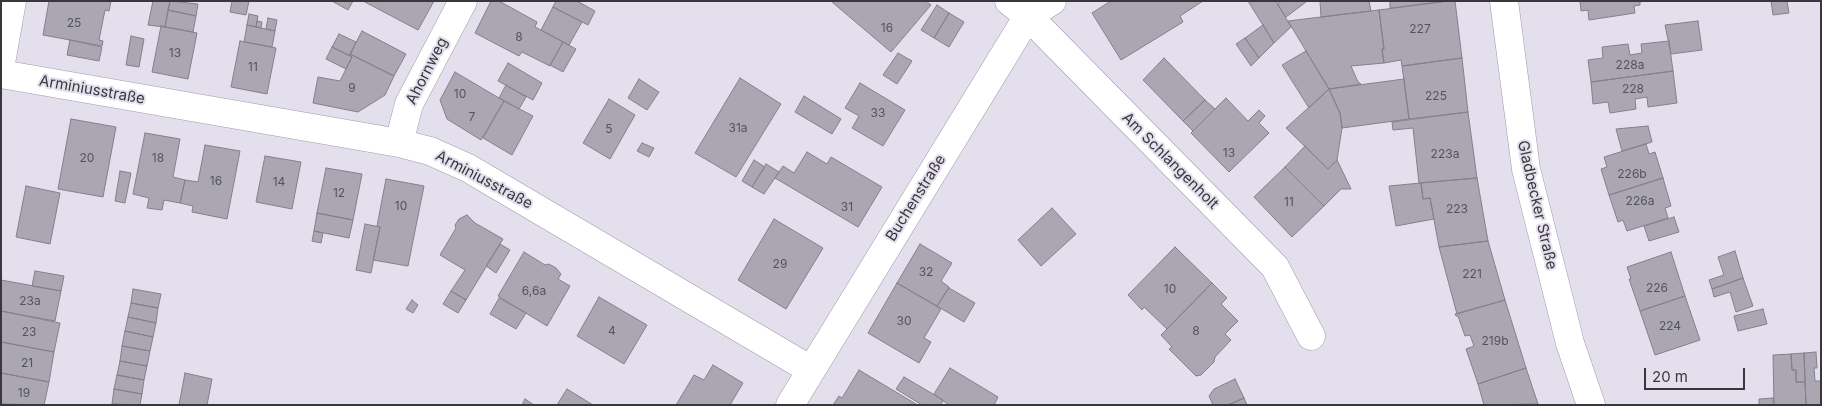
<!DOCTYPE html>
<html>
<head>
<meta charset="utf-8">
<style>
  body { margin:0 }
  #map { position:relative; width:1822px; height:406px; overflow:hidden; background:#e3dfed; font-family:Inter,sans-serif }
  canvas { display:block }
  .frame { position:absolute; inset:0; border:2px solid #39373c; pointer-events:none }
  .scale { position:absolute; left:1644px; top:368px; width:101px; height:22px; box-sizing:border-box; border:2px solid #39373c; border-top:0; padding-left:6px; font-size:15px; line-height:18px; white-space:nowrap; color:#39373c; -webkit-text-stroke:4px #e3dfed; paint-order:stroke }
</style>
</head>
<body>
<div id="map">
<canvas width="1822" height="406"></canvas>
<div class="frame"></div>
<div class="scale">20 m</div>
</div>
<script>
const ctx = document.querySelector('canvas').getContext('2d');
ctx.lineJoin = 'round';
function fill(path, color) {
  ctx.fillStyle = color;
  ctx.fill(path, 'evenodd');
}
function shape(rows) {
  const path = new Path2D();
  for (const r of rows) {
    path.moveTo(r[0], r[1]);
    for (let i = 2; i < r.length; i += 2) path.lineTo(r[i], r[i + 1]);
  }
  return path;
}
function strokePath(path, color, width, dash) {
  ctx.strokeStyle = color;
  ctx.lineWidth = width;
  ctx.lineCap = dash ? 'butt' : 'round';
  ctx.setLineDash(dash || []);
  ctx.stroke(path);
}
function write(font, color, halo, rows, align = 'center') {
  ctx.font = font + ' Inter,sans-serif';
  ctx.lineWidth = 4;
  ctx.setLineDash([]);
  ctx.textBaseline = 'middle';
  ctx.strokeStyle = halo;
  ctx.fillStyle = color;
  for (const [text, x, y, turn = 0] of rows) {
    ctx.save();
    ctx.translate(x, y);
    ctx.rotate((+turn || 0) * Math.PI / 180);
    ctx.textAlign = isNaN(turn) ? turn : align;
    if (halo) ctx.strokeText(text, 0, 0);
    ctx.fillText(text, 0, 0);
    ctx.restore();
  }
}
const building = shape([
  [49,1,111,1,109,11,105,10,99,40,103,41,102,46,43,35,49,1],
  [153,1,170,1,165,27,148,25,153,1],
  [170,1,198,4,196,16,168,10,170,1],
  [232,1,249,1,246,15,230,12,232,1],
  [332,1,353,1,348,10,332,1],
  [363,1,434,1,418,30,363,1],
  [491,1,499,1,537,22,535,27,563,42,550,66,522,52,519,56,475,33,491,1],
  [556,1,577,1,595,11,588,25,553,7,556,1],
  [833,1,926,1,931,5,891,52,832,2,833,1],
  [1111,1,1203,1,1180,16,1183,22,1121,60,1092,13,1111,1],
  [1248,1,1276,1,1291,27,1274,43,1248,1],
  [1281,1,1306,1,1306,2,1286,17,1277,4,1281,1],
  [1320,1,1369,1,1371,11,1321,17,1320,1],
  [1390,1,1448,1,1390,8,1390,1],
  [1448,1,1455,1,1462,58,1402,66,1401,60,1384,63,1382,49,1384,49,1379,10,1448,1],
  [1580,1,1640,1,1640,5,1634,6,1635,13,1589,20,1588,10,1581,11,1580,1],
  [1771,1,1787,1,1789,13,1773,15,1771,1],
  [937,5,949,13,934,38,921,30,937,5],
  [553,7,582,22,569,45,541,30,553,7],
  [168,10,196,16,193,32,165,27,168,10],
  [1379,10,1384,49,1382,49,1384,63,1351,66,1358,82,1361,84,1329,89,1288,21,1379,10],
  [949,13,964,22,949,47,934,38,949,13],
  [249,14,258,16,256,27,247,25,249,14],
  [268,18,277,20,275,31,266,29,268,18],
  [257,21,262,22,261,28,256,27,257,21],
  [1698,21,1702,50,1671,54,1665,25,1698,21],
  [247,25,275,31,272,47,244,42,247,25],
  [1263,25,1274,43,1259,58,1245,38,1263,25],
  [161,26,197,33,188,79,152,72,161,26],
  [362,31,406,54,394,76,350,54,362,31],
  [339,34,356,42,350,56,332,47,339,34],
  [131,36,144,39,139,67,126,65,131,36],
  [1245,38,1259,58,1251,66,1236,44,1245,38],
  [70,40,102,47,99,61,67,55,70,40],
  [240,41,276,48,267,94,231,87,240,41],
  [1669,41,1673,71,1591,82,1588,60,1603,58,1602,47,1628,44,1630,55,1642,53,1641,44,1669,41],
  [563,42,576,49,563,72,550,65,563,42],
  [332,47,352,57,346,69,326,59,332,47],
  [1306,51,1329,89,1309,108,1282,65,1306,51],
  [898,53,912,61,897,84,883,75,898,53],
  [350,54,394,76,385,95,358,112,313,103,318,77,340,81,352,57,350,56,350,54],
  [1164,58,1205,100,1183,121,1143,80,1164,58],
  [1462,58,1468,112,1409,119,1402,66,1462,58],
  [508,63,542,83,533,100,498,81,508,63],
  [1673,71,1677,103,1648,107,1647,97,1635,99,1636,109,1610,113,1608,102,1593,104,1591,82,1673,71],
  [455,72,504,101,481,140,447,119,440,100,455,72],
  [740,78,781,104,736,177,695,153,740,78],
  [639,79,659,92,647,110,628,98,639,79],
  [1404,79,1409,119,1342,128,1340,113,1329,89,1404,79],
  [860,83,905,110,883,146,852,128,859,116,845,108,860,83],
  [506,85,526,97,519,109,499,98,506,85],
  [1329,89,1340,113,1342,128,1337,160,1328,169,1286,128,1329,89],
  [804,96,841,119,832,134,795,112,804,96],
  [1226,98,1248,121,1259,110,1265,116,1259,123,1269,133,1229,172,1191,133,1226,98],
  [609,99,635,115,610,159,583,143,609,99],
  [1205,100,1215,109,1193,131,1183,121,1205,100],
  [504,101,533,116,512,155,483,138,504,101],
  [1468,112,1477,178,1419,183,1413,128,1393,130,1392,122,1468,112],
  [71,119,116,127,103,197,58,189,71,119],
  [1648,126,1652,142,1622,151,1616,129,1648,126],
  [145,133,180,139,173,177,185,180,180,203,164,200,162,210,147,208,149,198,133,194,145,133],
  [642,143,654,148,649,157,637,151,642,143],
  [1646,144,1649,154,1655,152,1663,178,1609,195,1601,169,1607,167,1604,157,1646,144],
  [205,145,240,151,227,219,192,212,193,206,180,203,185,180,198,182,205,145],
  [1305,146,1328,169,1337,160,1351,189,1341,189,1324,206,1285,167,1305,146],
  [807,152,827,164,831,157,882,187,858,227,775,178,783,166,794,173,807,152],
  [265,156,301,162,292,209,256,202,265,156],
  [754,160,765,167,752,187,742,181,754,160],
  [766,164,779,172,764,194,752,187,766,164],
  [1285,167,1324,206,1292,237,1254,197,1285,167],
  [326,168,362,174,353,220,317,213,326,168],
  [120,171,131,173,125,203,115,201,120,171],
  [1477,178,1488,241,1439,247,1430,198,1423,199,1421,183,1477,178],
  [1663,178,1671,206,1665,208,1668,218,1627,231,1623,220,1618,222,1609,195,1663,178],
  [386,179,424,186,408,266,373,260,380,227,377,226,386,179],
  [1421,183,1423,199,1430,198,1434,219,1396,226,1389,186,1421,183],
  [26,186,60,193,50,244,16,237,26,186],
  [1052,208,1076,234,1041,266,1018,240,1052,208],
  [317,213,353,220,349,238,314,231,317,213],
  [467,215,475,223,503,239,466,300,451,291,465,270,440,255,456,228,455,225,459,219,467,215],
  [1674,217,1679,232,1649,241,1644,226,1674,217],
  [774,219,823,248,786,309,738,280,774,219],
  [365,224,380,227,371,273,356,270,365,224],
  [314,231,323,233,321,243,312,241,314,231],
  [1488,241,1505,300,1457,314,1439,247,1488,241],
  [500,244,510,250,496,273,486,266,500,244],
  [920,244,952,263,941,281,949,287,937,306,897,283,920,244],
  [1175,247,1212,283,1167,329,1144,307,1142,310,1128,295,1175,247],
  [1735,251,1743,278,1712,289,1709,280,1724,275,1718,257,1735,251],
  [524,252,545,265,549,264,556,268,561,274,558,279,570,286,547,326,498,296,524,252],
  [1671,252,1685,296,1640,311,1629,279,1631,279,1627,267,1671,252],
  [35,271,64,276,61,291,32,286,35,271],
  [1743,278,1753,306,1736,312,1730,292,1714,297,1712,289,1743,278],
  [1,280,61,291,55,321,1,311,1,280],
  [897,283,941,309,924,338,931,342,919,363,868,333,897,283],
  [1212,283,1227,298,1221,304,1238,321,1225,334,1231,340,1215,357,1214,362,1201,375,1196,376,1169,349,1172,347,1161,335,1212,283],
  [949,288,975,303,964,322,937,306,949,288],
  [133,289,161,294,158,308,131,303,133,289],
  [451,291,466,300,458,313,443,304,451,291],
  [1685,296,1700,340,1655,355,1640,311,1685,296],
  [599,297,647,325,624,364,577,336,599,297],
  [499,298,526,313,516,329,490,314,499,298],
  [412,300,418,305,413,313,406,309,412,300],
  [1505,300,1526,368,1478,384,1466,349,1474,346,1470,335,1465,336,1458,316,1456,316,1455,314,1505,300],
  [131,303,158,308,156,323,128,317,131,303],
  [1763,309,1767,324,1738,331,1734,316,1763,309],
  [1,311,60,323,54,352,1,342,1,311],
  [128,317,156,323,153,337,125,331,128,317],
  [125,331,153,337,150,351,122,346,125,331],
  [1,342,54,352,49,382,1,373,1,342],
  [122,346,150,351,147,366,120,361,122,346],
  [1816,352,1817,368,1814,368,1815,381,1821,381,1821,405,1806,405,1804,353,1816,352],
  [1804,353,1805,382,1796,382,1796,370,1792,370,1791,354,1804,353],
  [1791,354,1792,370,1796,370,1796,382,1805,382,1806,405,1774,405,1773,355,1791,354],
  [120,361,147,366,144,380,117,375,120,361],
  [713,365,743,383,730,405,676,405,694,375,704,380,713,365],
  [950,368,998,397,994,405,949,405,934,394,950,368],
  [1526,368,1538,404,1484,405,1478,384,1526,368],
  [859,370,916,404,915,405,833,405,839,396,842,398,859,370],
  [1,373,49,382,44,405,1,404,1,373],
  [185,373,212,379,207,405,179,405,185,373],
  [117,375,144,380,142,394,114,389,117,375],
  [904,377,943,400,941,405,922,405,896,389,904,377],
  [1235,379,1244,398,1228,405,1213,405,1209,396,1214,389,1235,379],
  [114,389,142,394,140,405,112,404,114,389],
  [567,389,593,405,557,405,567,389],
  [1244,398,1247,405,1228,405,1244,398],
  [1773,398,1774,405,1759,405,1759,399,1773,398],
  [525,399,534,405,522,405,525,399]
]);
fill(building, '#aaa7b3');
strokePath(building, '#83808c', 1);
const street = shape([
  [1009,1,1028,16,1275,267,1311,336],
  [1,63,12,1],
  [1,74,399,143,430,151,468,168,811,370],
  [399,143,409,104,463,1],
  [790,405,1028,16,1052,1]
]);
const secondary = shape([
  [1504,1,1526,169,1570,343,1591,405]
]);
strokePath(street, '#9e9ba7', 29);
strokePath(secondary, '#9e9ba7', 29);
strokePath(street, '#fff', 28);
strokePath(secondary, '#fff', 28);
write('12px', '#55535a', null, [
  ["25",74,23],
  ["16",887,28],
  ["227",1420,29],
  ["8",519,37],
  ["13",175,53],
  ["228a",1630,65],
  ["11",253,67],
  ["9",352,88],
  ["228",1633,89],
  ["10",460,94],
  ["225",1436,96],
  ["33",878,113],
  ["7",472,117],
  ["31a",738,128],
  ["5",609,129],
  ["13",1229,153],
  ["223a",1445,154],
  ["20",87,158],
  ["18",158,158],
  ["226b",1632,174],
  ["16",216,181],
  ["14",279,182],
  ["12",339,193],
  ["226a",1640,201],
  ["11",1289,202],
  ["10",401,206],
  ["31",847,207],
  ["223",1457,209],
  ["29",780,264],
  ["32",926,272],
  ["221",1472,274],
  ["226",1657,288],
  ["10",1170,289],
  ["6,6a",534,291],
  ["23a",30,301],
  ["30",904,321],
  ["224",1670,326],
  ["4",612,331],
  ["8",1196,331],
  ["23",29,332],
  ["219b",1495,341],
  ["21",27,363],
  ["19",24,393]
]);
write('15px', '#39373c', '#e3dfed', [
  ["Ahornweg",427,71,-63],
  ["Arminiusstraße",92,90,10],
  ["Am Schlangenholt",1170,161,45],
  ["Arminiusstraße",484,180,28],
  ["Buchenstraße",916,198,-58],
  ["Gladbecker Straße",1537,205,77]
]);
</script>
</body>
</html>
